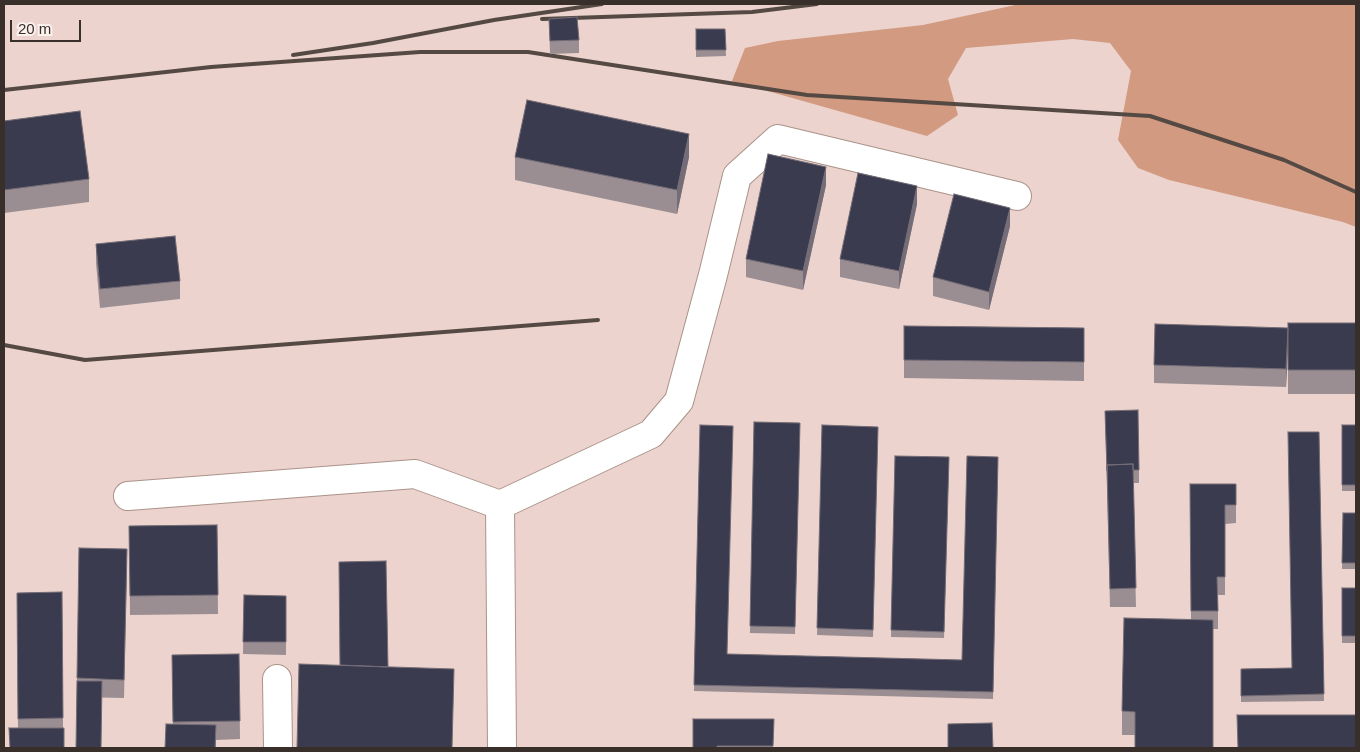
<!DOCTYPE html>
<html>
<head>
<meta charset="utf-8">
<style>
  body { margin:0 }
  #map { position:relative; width:1360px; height:752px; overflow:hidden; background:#fae0d5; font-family:Arial,sans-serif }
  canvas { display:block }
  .frame { position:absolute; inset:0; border:5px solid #382f2b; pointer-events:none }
  .scale { position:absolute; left:10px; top:20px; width:71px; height:22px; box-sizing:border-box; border:2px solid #382f2b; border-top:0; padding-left:6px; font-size:15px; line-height:18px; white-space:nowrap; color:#382f2b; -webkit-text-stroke:4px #fbf1ed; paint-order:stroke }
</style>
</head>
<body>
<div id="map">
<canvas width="1360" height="752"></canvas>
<div class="frame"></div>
<div class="scale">20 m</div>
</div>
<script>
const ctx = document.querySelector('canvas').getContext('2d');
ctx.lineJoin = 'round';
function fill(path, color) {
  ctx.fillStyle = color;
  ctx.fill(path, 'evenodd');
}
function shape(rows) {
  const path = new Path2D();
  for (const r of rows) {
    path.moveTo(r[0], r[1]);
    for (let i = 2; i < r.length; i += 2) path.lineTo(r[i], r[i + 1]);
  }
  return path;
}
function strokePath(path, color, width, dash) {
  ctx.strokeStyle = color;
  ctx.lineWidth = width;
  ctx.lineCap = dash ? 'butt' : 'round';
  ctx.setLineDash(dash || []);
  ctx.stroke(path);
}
fill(shape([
  [4,4,1356,4,1356,748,4,748]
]), '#ecd3cd');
fill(shape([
  [1020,4,1356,4,1356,227,1343,222,1169,180,1138,168,1118,140,1131,71,1110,43,1073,39,966,48,948,79,958,115,927,136,732,81,745,48,778,41,923,25]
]), '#d29a81');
const minor = shape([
  [128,496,415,474,500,505],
  [277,679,278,748],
  [502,748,500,505,651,434,679,401,713,275,737,176,778,139,1017,196]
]);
strokePath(minor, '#aa9389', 30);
strokePath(minor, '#fff', 28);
strokePath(shape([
  [542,19,752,12,817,4],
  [293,55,373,43,494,20,602,4],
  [4,90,211,67,420,52,528,52,807,95,1150,116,1284,160,1356,192],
  [4,345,85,360,598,320]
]), '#554944', 4);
fill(shape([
  [549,19,579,40,579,53,550,54],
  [696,29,725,29,726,56,696,57],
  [4,121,89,179,89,202,4,213],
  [515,157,689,157,677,214,515,180],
  [826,185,803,290,746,277,746,259],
  [917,204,899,289,840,277,840,259],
  [1010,226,989,310,933,296,933,277],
  [96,244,180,281,180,299,100,308,96,263],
  [1288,323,1356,323,1356,394,1288,394],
  [904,326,1084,328,1084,381,904,378],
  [1288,346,1286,387,1154,383,1154,365],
  [1105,411,1139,470,1139,483,1133,483,1136,607,1110,607],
  [754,422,800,423,795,634,750,633],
  [700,425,727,654,962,660,998,457,993,699,694,691],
  [822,425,878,427,873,637,817,635],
  [1342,425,1356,425,1356,491,1342,491],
  [1319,432,1324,701,1241,702,1241,669,1292,668],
  [895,456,949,457,944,638,891,637],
  [1190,484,1236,484,1236,523,1225,524,1225,595,1218,595,1218,629,1213,629,1135,735,1122,735,1122,711,1191,620],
  [1343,513,1356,513,1356,569,1342,569],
  [217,525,218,614,130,615,129,526],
  [127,567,124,698,77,697,77,678],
  [1342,588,1356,588,1356,643,1342,643],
  [62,592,63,728,18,728,17,593],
  [244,595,286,596,286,655,243,654],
  [239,654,240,739,216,740,216,748,165,748,173,724,172,673],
  [774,719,773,748,693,748]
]), '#9a8e92');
fill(shape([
  [689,134,689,157,677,214,677,190],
  [826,167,826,185,803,290,803,271],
  [917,186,917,204,899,289,899,271],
  [1010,208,1010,226,989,310,989,292],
  [1288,328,1288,346,1286,387,1286,369]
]), '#746c76');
const building = shape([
  [577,17,579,40,550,41,549,19,577,17],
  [696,29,725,29,726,50,696,50,696,29],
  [527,100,689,134,677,190,515,157,527,100],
  [80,111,89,179,4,190,4,121,80,111],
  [768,154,826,167,803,271,746,259,768,154],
  [858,173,917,186,899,271,840,259,858,173],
  [954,194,1010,208,989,292,933,277,954,194],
  [175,236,180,281,100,289,96,244,175,236],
  [1288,323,1356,323,1356,370,1288,370,1288,323],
  [1155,324,1288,328,1286,369,1154,365,1155,324],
  [904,326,1084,328,1084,362,904,360,904,326],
  [1138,410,1139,470,1133,470,1133,464,1107,465,1107,471,1105,411,1138,410],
  [754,422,800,423,795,627,750,626,754,422],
  [700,425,733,426,727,654,962,660,967,456,998,457,993,692,694,685,700,425],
  [822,425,878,427,873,630,817,628,822,425],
  [1342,425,1356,425,1356,485,1342,485,1342,425],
  [1288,432,1319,432,1324,694,1241,696,1241,669,1292,668,1288,432],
  [895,456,949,457,944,632,891,630,895,456],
  [1133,464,1136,588,1110,589,1107,465,1133,464],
  [1190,484,1236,484,1236,505,1225,505,1225,577,1217,577,1218,611,1191,611,1190,484],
  [1343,513,1356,513,1356,563,1342,563,1343,513],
  [217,525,218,595,130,596,129,526,217,525],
  [79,548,127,549,124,680,77,678,79,548],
  [386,561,388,667,340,665,339,562,386,561],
  [1342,588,1356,588,1356,636,1342,636,1342,588],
  [62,592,63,718,18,719,17,593,62,592],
  [244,595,286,596,286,642,243,642,244,595],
  [1124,618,1213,620,1213,748,1135,748,1135,712,1122,711,1124,618],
  [239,654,240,721,173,722,172,655,239,654],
  [299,664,454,669,452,748,297,748,299,664],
  [77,681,102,681,101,748,76,748,77,681],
  [1237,715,1356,715,1356,748,1238,748,1237,715],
  [693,719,774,719,773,746,717,746,717,748,693,748,693,719],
  [992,723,993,748,948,748,948,724,992,723],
  [166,724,216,725,215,748,165,748,166,724],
  [9,728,64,728,64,748,10,748,9,728]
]);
fill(building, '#3a3b4e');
strokePath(building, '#746c76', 1);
</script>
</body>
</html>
